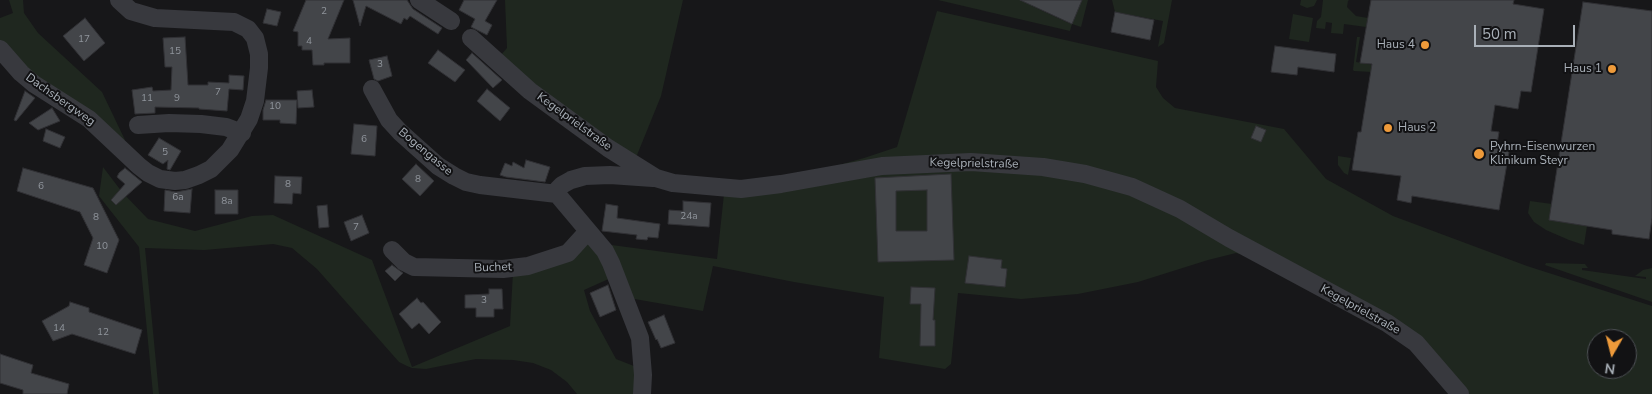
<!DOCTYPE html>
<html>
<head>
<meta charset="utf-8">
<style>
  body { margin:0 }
  #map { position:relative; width:1652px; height:394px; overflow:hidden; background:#171719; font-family:"Nunito Sans",sans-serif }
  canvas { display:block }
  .north { position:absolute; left:1587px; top:329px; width:50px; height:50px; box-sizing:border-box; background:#121214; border:1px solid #4e5156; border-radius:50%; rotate:188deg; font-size:14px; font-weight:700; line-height:20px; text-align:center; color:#a9b0b8 }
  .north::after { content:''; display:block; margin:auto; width:18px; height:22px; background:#ee9a3a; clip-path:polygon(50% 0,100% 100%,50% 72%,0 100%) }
  .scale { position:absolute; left:1474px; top:25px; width:101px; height:22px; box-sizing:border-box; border:2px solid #a9b0b8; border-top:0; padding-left:6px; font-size:15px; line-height:18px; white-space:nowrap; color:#a9b0b8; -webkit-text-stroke:4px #121214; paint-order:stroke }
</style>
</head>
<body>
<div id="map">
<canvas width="1652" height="394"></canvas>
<div class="north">N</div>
<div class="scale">50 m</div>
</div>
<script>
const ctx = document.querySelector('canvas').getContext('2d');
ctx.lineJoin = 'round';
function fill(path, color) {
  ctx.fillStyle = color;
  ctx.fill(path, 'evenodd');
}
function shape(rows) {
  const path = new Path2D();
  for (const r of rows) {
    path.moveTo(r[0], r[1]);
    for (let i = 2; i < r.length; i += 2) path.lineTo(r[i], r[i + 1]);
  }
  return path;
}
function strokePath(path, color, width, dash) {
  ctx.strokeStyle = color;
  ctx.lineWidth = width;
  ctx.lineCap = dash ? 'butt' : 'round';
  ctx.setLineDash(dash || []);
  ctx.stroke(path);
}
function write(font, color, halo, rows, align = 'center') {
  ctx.font = font + ' "Nunito Sans",sans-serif';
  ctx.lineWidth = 4;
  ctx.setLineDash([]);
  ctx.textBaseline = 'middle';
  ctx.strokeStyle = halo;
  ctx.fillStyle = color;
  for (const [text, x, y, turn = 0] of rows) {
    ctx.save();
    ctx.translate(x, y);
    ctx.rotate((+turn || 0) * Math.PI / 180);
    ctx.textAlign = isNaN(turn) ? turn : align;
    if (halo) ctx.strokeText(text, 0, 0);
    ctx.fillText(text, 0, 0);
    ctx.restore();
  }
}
fill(shape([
  [9,0,23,0,24,13,38,33,102,92,125,140,120,144,35,78,0,42,0,18,13,13],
  [505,0,683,0,661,96,635,160,608,143,500,56,507,48],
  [938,0,1035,0,1032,6,1071,24,1082,0,1088,0,1081,27,1072,24,1070,31],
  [1112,0,1172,0,1164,43,1158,47,1163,21,1115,12],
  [1301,0,1317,0,1314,6,1307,8,1300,5],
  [1323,0,1349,0,1348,1,1347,7,1356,16,1368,18,1366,27,1344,24,1343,34,1331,33,1332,23,1326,22,1325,29,1316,28,1317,21,1321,17],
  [937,11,1158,61,1156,87,1163,98,1175,108,1284,129,1326,179,1393,216,1527,266,1652,306,1652,394,1451,394,1413,348,1389,328,1252,257,1236,253,1208,260,1138,282,1078,294,1021,299,958,293,951,364,945,369,879,358,884,297,794,282,713,266,703,311,629,298,604,244,717,259,724,194,786,180,864,158,897,147],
  [1597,339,1627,339,1627,369,1597,369],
  [1293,14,1313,18,1309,42,1289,39],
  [1357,37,1360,37,1356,62,1373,65,1372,72,1354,71,1353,70],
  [1338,156,1351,158,1348,175,1344,173,1338,165],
  [103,167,122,192,148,219,195,231,252,216,273,215,372,260,412,367,510,326,513,272,585,242,594,244,613,277,584,290,590,311,616,359,639,368,639,394,577,394,567,382,551,370,533,363,513,360,476,359,426,369,412,368,407,366,399,362,317,269,292,248,273,244,204,250,145,248,159,394,153,394,139,247,99,196],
  [1530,201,1552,204,1550,220,1587,226,1584,245,1569,240,1546,230,1534,222,1528,213],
  [1546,263,1585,264,1588,268,1582,268,1582,270,1646,279,1646,277,1635,276,1643,270,1652,268,1652,302,1545,265]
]), '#1f271f');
const building = shape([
  [306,0,344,0,328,39,350,38,350,63,324,63,324,65,313,65,312,50,302,50,302,46,298,46,298,32,293,31,306,0],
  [353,0,407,0,413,9,442,28,438,34,410,16,407,20,404,18,401,24,366,6,360,26,353,0],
  [464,0,497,0,485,21,492,25,487,35,471,27,475,19,459,10,464,0],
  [1020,0,1082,0,1072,24,1020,0],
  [1371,0,1514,0,1513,4,1544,9,1531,92,1521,91,1518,109,1495,105,1491,131,1499,132,1497,144,1510,146,1499,210,1412,196,1411,203,1397,200,1401,176,1352,170,1358,132,1361,132,1372,64,1360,63,1371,0],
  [1583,2,1652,11,1652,218,1649,239,1612,234,1612,230,1549,220,1583,2],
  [267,9,281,12,277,26,263,23,267,9],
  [1115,12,1154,20,1150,40,1111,32,1115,12],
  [85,18,105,43,84,61,63,36,85,18],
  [185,37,188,85,208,85,208,82,229,83,229,75,244,76,243,90,229,89,227,111,199,109,199,108,155,107,155,113,135,114,132,90,152,87,153,91,171,90,172,67,165,67,163,38,185,37],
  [1275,46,1336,54,1334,72,1298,67,1297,75,1271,72,1275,46],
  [438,50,465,70,455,82,428,63,438,50],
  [472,53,502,80,493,88,466,60,472,53],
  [387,56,392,76,378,81,374,79,369,60,387,56],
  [487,89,510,108,500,121,477,101,487,89],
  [312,90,314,107,298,108,297,91,312,90],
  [25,91,35,98,16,121,14,120,25,91],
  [266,100,297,100,296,124,280,123,280,120,263,120,263,110,266,100],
  [52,108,60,121,38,130,29,123,52,108],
  [354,124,377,126,375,156,351,154,354,124],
  [1256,126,1266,130,1261,142,1251,138,1256,126],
  [46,129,65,137,60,148,43,141,46,129],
  [159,138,181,151,170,170,167,169,168,160,163,164,148,155,159,138],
  [526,160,550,167,545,182,506,177,500,175,505,163,512,166,513,162,524,168,526,160],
  [416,164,434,181,420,196,402,179,416,164],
  [23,168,93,188,119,240,107,273,84,265,93,238,80,212,17,191,23,168],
  [125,168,142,182,116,205,111,200,125,184,117,177,119,173,125,168],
  [951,174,954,260,878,262,875,178,951,174],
  [927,190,927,231,896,231,896,191,927,190],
  [275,176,302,177,301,194,293,193,292,204,274,203,275,176],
  [192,189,190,213,164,211,165,190,176,192,192,189],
  [215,190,238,190,238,214,215,214,215,190],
  [683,201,711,203,709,227,668,224,669,210,683,211,683,201],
  [606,204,618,206,617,218,660,224,658,238,648,237,647,240,636,239,637,235,602,231,606,204],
  [327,205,329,227,319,228,317,206,327,205],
  [362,215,369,233,351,241,344,222,362,215],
  [969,256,1002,260,1001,268,1007,269,1005,287,965,283,969,256],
  [392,265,403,273,395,281,385,271,392,265],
  [608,285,616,310,600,317,590,293,608,285],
  [911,287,935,288,933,320,935,320,935,346,920,346,921,304,910,304,911,287],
  [489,289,502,289,503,309,494,309,494,317,476,317,476,308,465,308,465,295,489,294,489,289],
  [417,298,421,303,423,302,441,322,429,334,419,323,412,329,399,314,417,298],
  [70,302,89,308,89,312,142,330,135,354,72,334,53,341,42,321,69,306,70,302],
  [664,315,675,343,661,348,657,339,656,340,648,322,664,315],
  [0,354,33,365,31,373,69,384,67,394,23,394,23,390,0,383,0,354]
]);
fill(building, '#434549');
strokePath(building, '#313135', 1);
strokePath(shape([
  [419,0,451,21],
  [471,38,530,91,608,148,656,178,673,183,741,189,781,184,882,166,971,162,1043,167,1085,174,1132,187,1180,209,1229,238,1387,323,1416,343,1460,394],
  [0,49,21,73,34,84,89,119,139,166,148,173,160,179,175,181,185,180,199,175,211,169,230,150,249,119,255,101,259,68,259,54,255,38,248,29,234,22,155,18,131,11,119,0],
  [372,89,389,120,400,132,438,166,454,176,466,182,480,185,557,194],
  [138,125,169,123,201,124,226,127,242,133],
  [392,250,404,262,414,267,503,269,528,266,568,253,588,231],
  [642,394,643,375,640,338,611,263,605,251,557,194,558,189,562,185,571,180,585,176,610,175,653,178]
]), '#38393e', 18);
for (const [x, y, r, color] of [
  [1425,45,5,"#ee9a3a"],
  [1612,69,5,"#ee9a3a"],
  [1388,128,5,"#ee9a3a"],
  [1479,154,6,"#ee9a3a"]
]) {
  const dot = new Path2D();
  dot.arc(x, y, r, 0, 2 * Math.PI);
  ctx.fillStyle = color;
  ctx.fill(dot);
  strokePath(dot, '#121214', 2);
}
write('10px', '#90959c', null, [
  ["2",324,12],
  ["17",84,40],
  ["4",309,42],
  ["15",175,52],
  ["3",380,65],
  ["7",218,93],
  ["11",147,99],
  ["9",177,99],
  ["10",275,107],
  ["6",364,140],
  ["5",165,153],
  ["8",418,180],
  ["8",288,185],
  ["6",41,187],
  ["6a",178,198],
  ["8a",227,202],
  ["24a",689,217],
  ["8",96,218],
  ["7",356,228],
  ["10",102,247],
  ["3",484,301],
  ["14",59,329],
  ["12",103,333]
]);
write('12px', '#a9b0b8', '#121214', [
  ["Haus 4",1415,45],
  ["Haus 1",1602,69],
  ["Haus 2",1398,128,"left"],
  ["Pyhrn-Eisenwurzen",1490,147,"left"],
  ["Klinikum Steyr",1490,161,"left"]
], 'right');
write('12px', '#a9b0b8', '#121214', [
  ["Dachsbergweg",60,100,35],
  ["Kegelprielstraße",574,122,36],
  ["Bogengasse",425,152,40],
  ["Kegelprielstraße",974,164,1],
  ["Buchet",493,268,-2],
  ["Kegelprielstraße",1360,310,29]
]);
</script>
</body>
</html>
